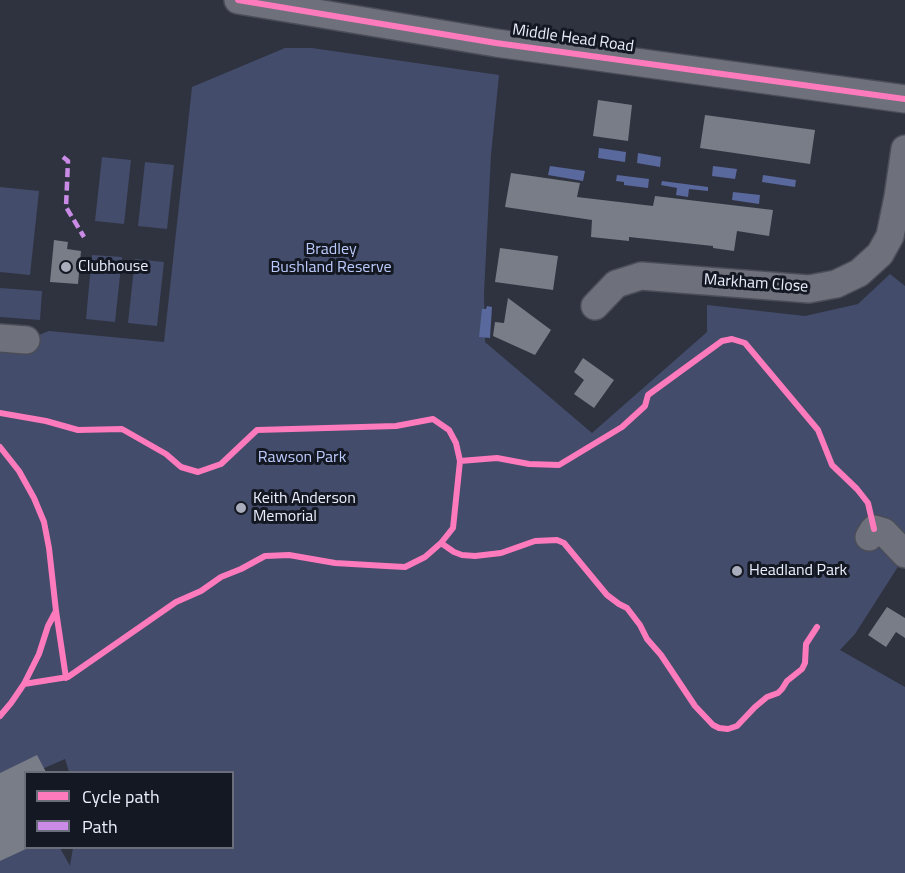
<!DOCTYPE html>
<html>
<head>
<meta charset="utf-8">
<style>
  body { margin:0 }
  #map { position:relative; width:905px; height:873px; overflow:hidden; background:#2f3340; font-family:"Titillium Web",sans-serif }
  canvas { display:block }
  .legend { position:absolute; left:24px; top:771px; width:210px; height:78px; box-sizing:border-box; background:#141822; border:2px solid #6a6e7a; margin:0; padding:8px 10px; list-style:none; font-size:18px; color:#eaefff }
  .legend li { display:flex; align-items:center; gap:12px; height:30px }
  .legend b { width:30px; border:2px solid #6a6e7a }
</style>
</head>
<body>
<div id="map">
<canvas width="905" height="873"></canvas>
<ul class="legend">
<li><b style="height:8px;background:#fd7abc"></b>Cycle path</li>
<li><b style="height:8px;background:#ca8be6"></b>Path</li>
</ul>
</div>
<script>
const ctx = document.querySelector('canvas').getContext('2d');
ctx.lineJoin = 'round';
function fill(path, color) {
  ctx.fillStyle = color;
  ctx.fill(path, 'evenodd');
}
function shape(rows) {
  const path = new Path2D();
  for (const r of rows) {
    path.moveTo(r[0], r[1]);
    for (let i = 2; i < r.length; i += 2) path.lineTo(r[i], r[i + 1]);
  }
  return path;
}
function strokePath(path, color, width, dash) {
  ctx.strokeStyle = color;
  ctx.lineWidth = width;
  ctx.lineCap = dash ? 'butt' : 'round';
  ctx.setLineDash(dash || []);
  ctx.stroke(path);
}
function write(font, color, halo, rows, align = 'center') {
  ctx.font = font + ' "Titillium Web",sans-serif';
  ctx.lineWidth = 6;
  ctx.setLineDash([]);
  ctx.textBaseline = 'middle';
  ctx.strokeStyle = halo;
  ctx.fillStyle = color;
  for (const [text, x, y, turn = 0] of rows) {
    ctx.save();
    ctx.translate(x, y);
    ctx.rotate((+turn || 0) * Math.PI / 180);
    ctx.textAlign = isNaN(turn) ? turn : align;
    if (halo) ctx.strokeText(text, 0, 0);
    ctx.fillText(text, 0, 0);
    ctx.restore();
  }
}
fill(shape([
  [285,48,312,48,499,75,491,155,484,293,485,342,592,433,707,332,707,305,805,316,858,304,890,274,905,286,905,566,901,562,855,634,840,650,905,687,905,873,0,873,0,857,26,848,60,848,70,866,73,848,232,848,232,772,69,772,65,759,35,772,26,772,0,788,0,338,26,340,49,331,164,342,192,87],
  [102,157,131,160,124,224,95,221],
  [145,162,174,165,167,229,138,226],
  [0,187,39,191,30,275,0,272],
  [92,255,122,257,115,322,86,319],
  [135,259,164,262,157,326,128,323],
  [0,288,42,291,40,320,0,317]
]), '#434c6a');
fill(shape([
  [599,148,626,152,625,162,598,158],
  [638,153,661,157,660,167,637,163],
  [550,166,585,171,583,181,548,175],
  [713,166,737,169,735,179,712,176],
  [617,175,649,179,648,188,624,185,624,182,616,181],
  [763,175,796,180,795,187,762,182],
  [662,181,708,187,708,191,689,189,688,197,676,195,677,188,661,185],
  [733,192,760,195,759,204,732,200],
  [487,306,492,307,490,338,479,337,482,309,486,309]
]), '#59689d');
fill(shape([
  [598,100,632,105,628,141,593,136],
  [705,115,815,130,810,164,700,148],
  [511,173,580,183,577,197,653,206,655,196,773,210,769,236,737,231,734,251,713,248,713,246,629,237,629,241,591,237,592,220,505,207],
  [54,240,68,242,67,249,81,251,78,284,50,282],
  [500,248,558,256,553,290,495,282],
  [508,298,551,330,535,355,493,336,495,322,504,323],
  [583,358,614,380,594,408,574,394,584,380,574,372],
  [887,607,905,618,905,638,896,632,886,647,868,635],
  [37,755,46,772,26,772,26,849,0,861,0,773]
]), '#797d88');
const minor = shape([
  [238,0,496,43,905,99],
  [595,306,616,284,641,276,809,289,836,284,859,273,880,254,890,236,898,197,905,149],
  [0,338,26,340],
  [869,537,874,529,884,532,905,554]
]);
strokePath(minor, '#4b4e59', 30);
strokePath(minor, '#6e717b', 27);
strokePath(shape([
  [63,157,68,161,66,207,84,237]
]), '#ca8be6', 4.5, [9, 4.5]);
strokePath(shape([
  [238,0,496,43,905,99],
  [0,413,46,421,78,430,122,429,166,454,181,467,198,472,221,464,257,430,396,426,433,419,449,430,456,443,460,461,453,528,441,543,425,557,405,567,386,566,335,563,289,555,265,556,241,569,221,577,201,591,176,602,68,677,24,684],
  [0,447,19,471,34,498,44,522,49,548,56,611,66,678],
  [460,461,497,458,529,464,559,465,622,427,645,406,648,395,722,341,732,339,745,343,818,430,832,465,857,489,868,503,874,529],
  [441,543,454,552,462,555,475,556,501,553,535,541,557,540,564,543,607,595,619,604,627,608,640,625,647,639,661,655,695,706,713,725,719,728,728,729,737,726,755,707,767,697,778,693,782,689,787,681,802,669,805,663,806,644,817,627],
  [0,716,11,703,24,684,39,654,48,626,56,611]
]), '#fd7abc', 6);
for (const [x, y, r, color] of [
  [66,267,6,"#a9adbc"],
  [241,508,6,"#a9adbc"],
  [737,571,6,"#a9adbc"]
]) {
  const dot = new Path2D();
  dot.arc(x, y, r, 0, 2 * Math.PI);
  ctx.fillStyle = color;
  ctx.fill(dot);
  strokePath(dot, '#141822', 2);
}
write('16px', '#eaefff', '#141822', [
  ["Middle Head Road",573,39,8],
  ["Markham Close",756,284,4]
]);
write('16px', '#bbcbfd', '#141822', [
  ["Bradley",331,250],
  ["Bushland Reserve",331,268],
  ["Rawson Park",302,458]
]);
write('16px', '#eaefff', '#141822', [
  ["Clubhouse",78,267],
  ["Keith Anderson",253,499],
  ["Memorial",253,517],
  ["Headland Park",749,571]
], 'left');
</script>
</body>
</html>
